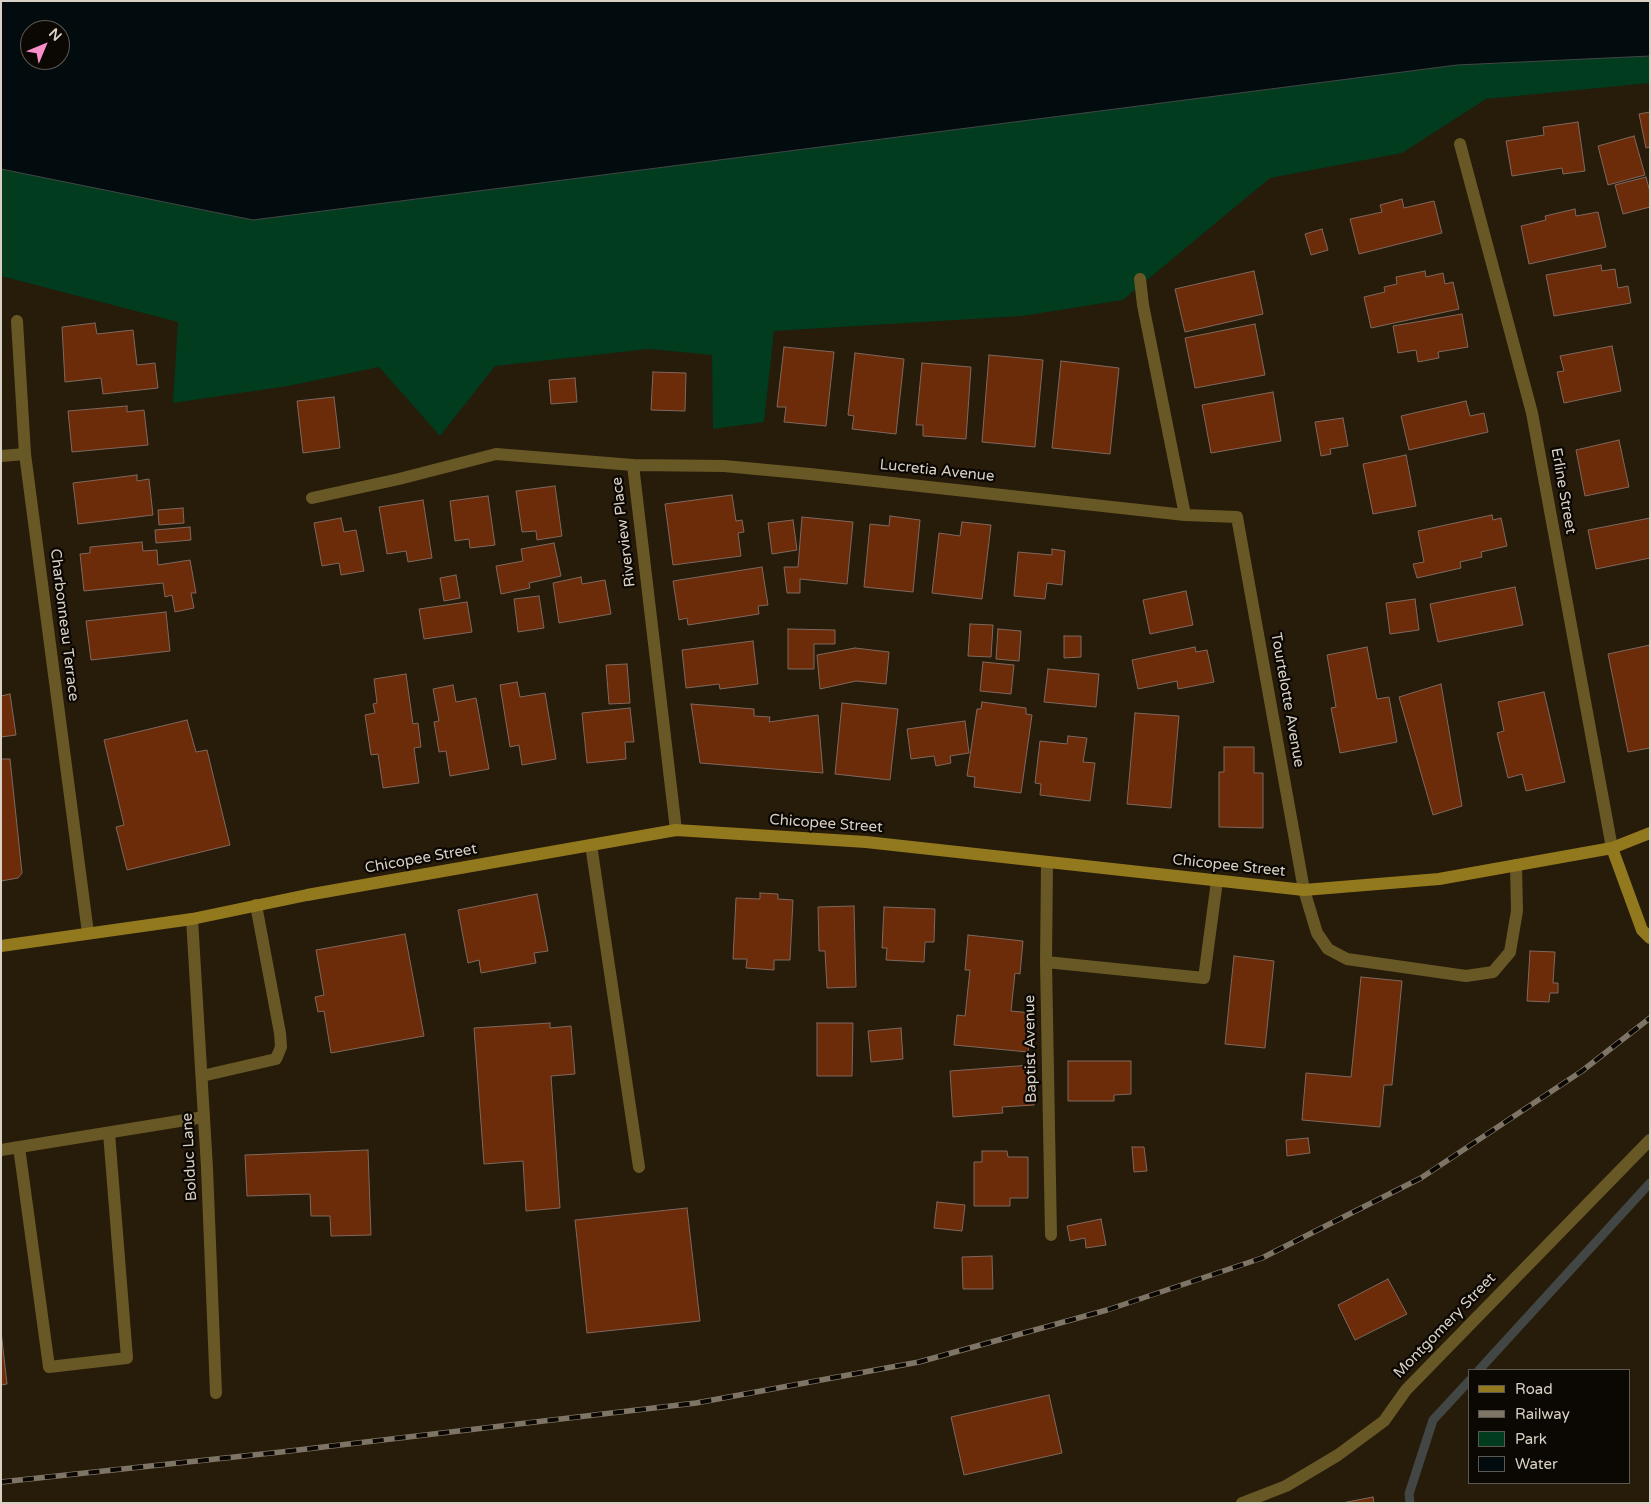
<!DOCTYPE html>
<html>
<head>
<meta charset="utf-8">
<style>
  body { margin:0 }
  #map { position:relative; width:1651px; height:1504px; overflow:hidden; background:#271b0a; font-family:"Varela Round",sans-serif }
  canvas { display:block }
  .frame { position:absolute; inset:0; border:2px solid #d9d1c6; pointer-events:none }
  .legend { position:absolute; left:1468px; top:1369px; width:162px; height:115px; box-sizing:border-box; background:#0b0702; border:1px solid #5d5850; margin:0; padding:6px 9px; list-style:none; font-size:15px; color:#d9d1c6 }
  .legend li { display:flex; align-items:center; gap:10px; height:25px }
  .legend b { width:25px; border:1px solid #5d5850 }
  .north { position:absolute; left:20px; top:20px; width:50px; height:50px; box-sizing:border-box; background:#0b0702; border:1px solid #5d5850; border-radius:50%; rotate:45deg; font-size:14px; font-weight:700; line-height:20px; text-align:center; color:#d9d1c6 }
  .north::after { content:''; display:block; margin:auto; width:18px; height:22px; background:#f98fca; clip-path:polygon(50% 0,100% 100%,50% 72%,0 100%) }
</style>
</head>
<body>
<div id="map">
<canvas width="1651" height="1504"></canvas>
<div class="frame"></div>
<ul class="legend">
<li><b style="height:6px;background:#93791d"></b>Road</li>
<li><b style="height:6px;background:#7f7567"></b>Railway</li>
<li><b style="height:14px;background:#013c1f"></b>Park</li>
<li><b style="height:14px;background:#020c0f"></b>Water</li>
</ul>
<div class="north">N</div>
</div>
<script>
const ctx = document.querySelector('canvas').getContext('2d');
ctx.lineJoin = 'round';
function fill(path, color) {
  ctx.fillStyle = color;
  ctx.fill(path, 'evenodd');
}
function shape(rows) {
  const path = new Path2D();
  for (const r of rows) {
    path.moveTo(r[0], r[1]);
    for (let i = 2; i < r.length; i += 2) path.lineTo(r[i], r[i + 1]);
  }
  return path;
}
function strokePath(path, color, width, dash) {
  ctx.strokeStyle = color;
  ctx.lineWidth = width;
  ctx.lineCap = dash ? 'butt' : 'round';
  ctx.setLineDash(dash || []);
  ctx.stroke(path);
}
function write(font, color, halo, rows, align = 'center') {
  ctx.font = font + ' "Varela Round",sans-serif';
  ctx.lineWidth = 4.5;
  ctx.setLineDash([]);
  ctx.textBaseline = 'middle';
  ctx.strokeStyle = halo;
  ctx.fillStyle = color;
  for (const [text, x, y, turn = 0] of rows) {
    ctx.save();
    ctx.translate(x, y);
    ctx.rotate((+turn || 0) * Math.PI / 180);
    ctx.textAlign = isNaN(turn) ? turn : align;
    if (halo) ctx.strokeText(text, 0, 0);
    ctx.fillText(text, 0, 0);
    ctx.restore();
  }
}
fill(shape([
  [1650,56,1650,83,1486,99,1402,153,1270,178,1123,300,1022,316,774,331,764,422,713,429,712,355,649,349,495,366,440,436,379,367,288,386,173,403,178,322,1,276,1,169,253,220,1457,65]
]), '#013c1f');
const water = shape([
  [1,1,1650,1,1650,56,1457,65,253,220,1,169,1,1],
  [30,30,60,30,60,60,30,60,30,30]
]);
fill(water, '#020c0f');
strokePath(water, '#424746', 1);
strokePath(shape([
  [1479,1370,1650,1183],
  [1410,1503,1409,1494,1433,1420,1470,1380]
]), '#424746', 9);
const building = shape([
  [1650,112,1650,147,1646,148,1639,114,1650,112],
  [1578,122,1585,171,1563,174,1562,168,1512,176,1506,141,1544,135,1543,127,1578,122],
  [1634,136,1645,175,1608,185,1598,146,1634,136],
  [1646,177,1650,192,1650,207,1623,214,1615,185,1646,177],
  [1402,199,1404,208,1434,201,1442,233,1359,254,1350,219,1382,212,1380,205,1402,199],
  [1575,209,1576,216,1598,212,1606,247,1529,264,1521,226,1546,220,1545,216,1575,209],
  [1322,229,1328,250,1311,255,1305,234,1322,229],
  [1601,265,1602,271,1615,269,1618,288,1628,286,1631,303,1554,316,1546,275,1601,265],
  [1254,271,1263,314,1185,332,1175,289,1254,271],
  [1425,271,1426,277,1443,273,1445,284,1453,282,1459,309,1371,328,1364,297,1385,292,1384,287,1397,284,1396,277,1425,271],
  [1462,314,1468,347,1438,352,1439,358,1418,362,1416,350,1398,353,1393,326,1462,314],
  [95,323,97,334,133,330,137,365,155,363,158,388,103,394,101,378,65,382,62,327,95,323],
  [1255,324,1265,375,1195,388,1185,338,1255,324],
  [1612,346,1621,391,1564,403,1557,372,1564,371,1560,356,1612,346],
  [784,347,834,352,826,426,784,422,786,407,777,407,784,347],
  [855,353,904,359,896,434,852,429,854,416,848,415,855,353],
  [989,355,1043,360,1035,447,982,442,989,355],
  [1061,361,1119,368,1110,454,1052,448,1061,361],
  [922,363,971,367,966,439,923,436,923,425,916,425,922,363],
  [653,372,686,373,685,411,651,410,653,372],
  [575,378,577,402,551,404,549,380,575,378],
  [1273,392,1281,441,1211,453,1202,405,1273,392],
  [334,397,340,448,303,453,297,401,334,397],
  [1466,401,1470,416,1484,413,1488,432,1409,450,1401,416,1466,401],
  [127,406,127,412,144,410,148,445,72,452,68,411,127,406],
  [1343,418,1348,446,1330,449,1331,454,1321,456,1315,422,1343,418],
  [1619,440,1629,487,1585,496,1576,450,1619,440],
  [1406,455,1416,506,1373,514,1363,464,1406,455],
  [137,475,137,481,149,479,153,515,78,524,73,483,137,475],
  [555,486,562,536,537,540,536,531,522,532,516,491,555,486],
  [732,495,736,521,742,520,744,532,738,533,741,556,673,565,665,504,732,495],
  [488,496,495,545,470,548,469,539,455,541,450,501,488,496],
  [423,500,432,558,408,562,406,551,387,554,379,507,423,500],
  [183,508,184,523,159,525,158,510,183,508],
  [1492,515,1493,520,1501,518,1507,546,1481,552,1482,557,1460,562,1461,568,1417,578,1413,564,1424,562,1418,531,1492,515],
  [890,516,920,520,913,592,864,587,870,524,889,526,890,516],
  [802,517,853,522,847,584,800,579,800,593,787,593,784,567,798,567,802,517],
  [341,518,344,532,356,530,364,571,341,575,339,563,322,566,314,523,341,518],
  [1650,518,1650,558,1596,569,1588,530,1650,518],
  [793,520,797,550,772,554,768,523,793,520],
  [962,522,991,525,982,599,932,593,939,533,960,536,962,522],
  [190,527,191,540,156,543,155,530,190,527],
  [142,542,143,551,157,550,158,565,190,560,196,593,191,593,194,608,175,612,172,595,165,597,163,583,84,591,80,554,90,553,90,547,142,542],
  [554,543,561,576,529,583,530,588,501,594,496,566,523,561,521,549,554,543],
  [1052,549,1065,551,1062,585,1047,583,1045,599,1014,596,1018,552,1052,555,1052,549],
  [762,567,768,605,758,606,759,614,688,625,687,618,679,620,673,581,762,567],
  [456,575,460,598,444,601,440,578,456,575],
  [581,577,582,584,605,580,611,614,559,623,553,583,581,577],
  [1515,587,1523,625,1438,642,1430,604,1515,587],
  [1186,591,1193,625,1150,634,1143,600,1186,591],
  [539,596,544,628,518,632,514,599,539,596],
  [1415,599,1419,630,1390,634,1386,603,1415,599],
  [467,602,472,632,424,639,419,609,467,602],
  [166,612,170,651,91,660,86,621,166,612],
  [970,624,993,625,991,657,968,656,970,624],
  [788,629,835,630,835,644,814,644,814,669,788,669,788,629],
  [998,629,1021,631,1019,661,996,659,998,629],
  [1064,636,1081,636,1081,657,1064,658,1064,636],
  [753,641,758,684,720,689,719,684,686,688,682,650,753,641],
  [1650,645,1650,748,1628,752,1608,654,1650,645],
  [1195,647,1196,652,1207,650,1214,682,1178,689,1177,681,1138,689,1132,660,1195,647],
  [1367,647,1377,699,1389,697,1397,742,1340,753,1331,708,1336,707,1327,655,1367,647],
  [855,648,889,652,886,684,856,681,820,689,817,655,855,648],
  [983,662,1014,665,1011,694,980,691,983,662],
  [627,664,630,703,609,704,606,665,627,664],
  [1048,669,1099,674,1096,707,1044,702,1048,669],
  [406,674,413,724,418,723,421,747,414,748,419,783,383,788,378,754,371,755,365,715,375,713,373,704,377,703,374,679,406,674],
  [517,682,520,697,545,693,556,759,522,765,519,745,510,747,500,685,517,682],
  [1441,684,1462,806,1433,815,1399,697,1441,684],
  [453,685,456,702,476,698,489,769,450,776,446,751,439,752,434,722,439,721,433,689,453,685],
  [1544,692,1565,782,1526,791,1522,774,1508,778,1497,733,1504,731,1498,702,1544,692],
  [10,694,16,735,1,737,1,696,10,694],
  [982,702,1026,708,1026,714,1032,715,1021,793,974,787,975,777,967,776,977,709,981,709,982,702],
  [842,703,898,709,890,780,835,774,842,703],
  [691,704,754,709,754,716,770,717,769,722,818,715,823,773,700,763,691,704],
  [630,708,634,742,625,742,626,759,587,763,582,713,630,708],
  [1135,713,1179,716,1171,808,1127,804,1135,713],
  [187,720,196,752,207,750,230,845,127,870,116,827,124,825,104,740,187,720],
  [965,721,969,753,950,756,951,763,936,766,934,756,911,759,907,729,965,721],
  [1068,736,1087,738,1083,762,1095,763,1090,801,1040,795,1041,784,1035,783,1040,741,1067,744,1068,736],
  [1224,747,1254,747,1254,773,1263,773,1263,828,1219,827,1219,772,1224,772,1224,747],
  [1,759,10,759,22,873,18,878,1,881,1,759],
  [760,893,778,894,778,899,793,900,790,960,774,960,774,970,746,968,747,959,733,959,736,898,760,899,760,893],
  [537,894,548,951,534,953,536,963,481,973,479,960,468,963,458,910,537,894],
  [854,906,856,987,827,988,825,951,819,951,818,907,854,906],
  [884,907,935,909,934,942,925,942,924,962,886,960,887,948,882,948,884,907],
  [405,934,424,1036,331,1053,324,1011,318,1012,315,997,324,995,316,950,405,934],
  [968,935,1023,941,1020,974,1015,973,1011,1011,1032,1013,1028,1052,954,1045,957,1015,965,1016,970,970,965,970,968,935],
  [1530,951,1555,952,1553,983,1558,983,1558,993,1550,993,1549,1002,1527,1001,1530,951],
  [1234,956,1274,961,1265,1048,1225,1044,1234,956],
  [1361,977,1402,981,1392,1085,1384,1085,1380,1127,1302,1120,1306,1073,1351,1077,1361,977],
  [550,1023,550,1028,571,1026,575,1074,551,1076,560,1208,526,1211,523,1161,484,1164,474,1028,550,1023],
  [817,1023,853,1023,852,1076,817,1076,817,1023],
  [901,1028,903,1059,871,1062,868,1031,901,1028],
  [1068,1061,1131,1061,1131,1094,1114,1095,1114,1101,1068,1101,1068,1061],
  [1031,1065,1034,1105,1002,1107,1003,1113,953,1117,950,1071,1031,1065],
  [1308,1138,1310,1153,1287,1156,1286,1140,1308,1138],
  [1132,1147,1144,1147,1147,1171,1134,1172,1132,1147],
  [368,1150,371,1235,331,1236,330,1216,311,1216,310,1194,247,1196,245,1155,368,1150],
  [982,1151,1007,1151,1008,1157,1028,1157,1028,1198,1010,1198,1010,1206,974,1206,974,1162,982,1162,982,1151],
  [937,1202,965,1205,962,1231,934,1228,937,1202],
  [687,1208,700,1321,587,1333,575,1220,687,1208],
  [1101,1219,1106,1245,1086,1248,1085,1238,1070,1241,1067,1226,1101,1219],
  [992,1256,993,1289,963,1289,962,1257,992,1256],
  [1388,1279,1407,1314,1355,1340,1338,1305,1388,1279],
  [1,1331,7,1384,1,1385,1,1331],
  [1049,1395,1062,1453,964,1475,951,1417,1049,1395],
  [1373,1497,1374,1503,1342,1503,1373,1497]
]);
fill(building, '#6c2c09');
strokePath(building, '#7f685e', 1);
strokePath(shape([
  [591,845,639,1167],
  [1047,863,1046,962,1051,1235],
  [1304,890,1317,933,1328,949,1347,959,1466,976,1493,972,1510,952,1517,911,1516,865],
  [1046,962,1204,978,1217,881],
  [202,1076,276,1059,281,1047,280,1033,256,905],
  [19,1147,49,1367,127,1358,109,1133],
  [1,1150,204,1117]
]), '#685825', 12);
strokePath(shape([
  [1460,144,1532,413,1612,848],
  [1140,279,1143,305,1185,515],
  [17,321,25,454,88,933],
  [1,456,25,454],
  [633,465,724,466,810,474,1185,515,1237,517,1304,890],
  [312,498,399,479,496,454,633,465,676,830],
  [192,919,207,1168,216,1393],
  [1242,1503,1286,1486,1338,1455,1384,1421,1406,1390,1650,1140]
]), '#685825', 12);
strokePath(shape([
  [1612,848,1642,930,1650,938],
  [1,946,192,919,307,895,676,830,866,842,1304,890,1439,879,1612,848,1650,833]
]), '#93791d', 12);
const rail = shape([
  [1,1482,281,1452,696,1403,919,1362,1107,1310,1262,1258,1421,1178,1582,1071,1650,1018]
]);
strokePath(rail, '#7f7567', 5.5);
strokePath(rail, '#0b0702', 4, [11]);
write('15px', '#d9d1c6', '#0b0702', [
  ["Lucretia Avenue",937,471,6],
  ["Erline Street",1563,491,80],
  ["Riverview Place",624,532,-97],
  ["Charbonneau Terrace",64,625,83],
  ["Tourtelotte Avenue",1287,700,80],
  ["Chicopee Street",826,824,4],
  ["Chicopee Street",421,859,-10],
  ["Chicopee Street",1229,866,6],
  ["Baptist Avenue",1031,1049,-91],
  ["Bolduc Lane",190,1157,-93],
  ["Montgomery Street",1445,1326,-46]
]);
</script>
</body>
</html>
